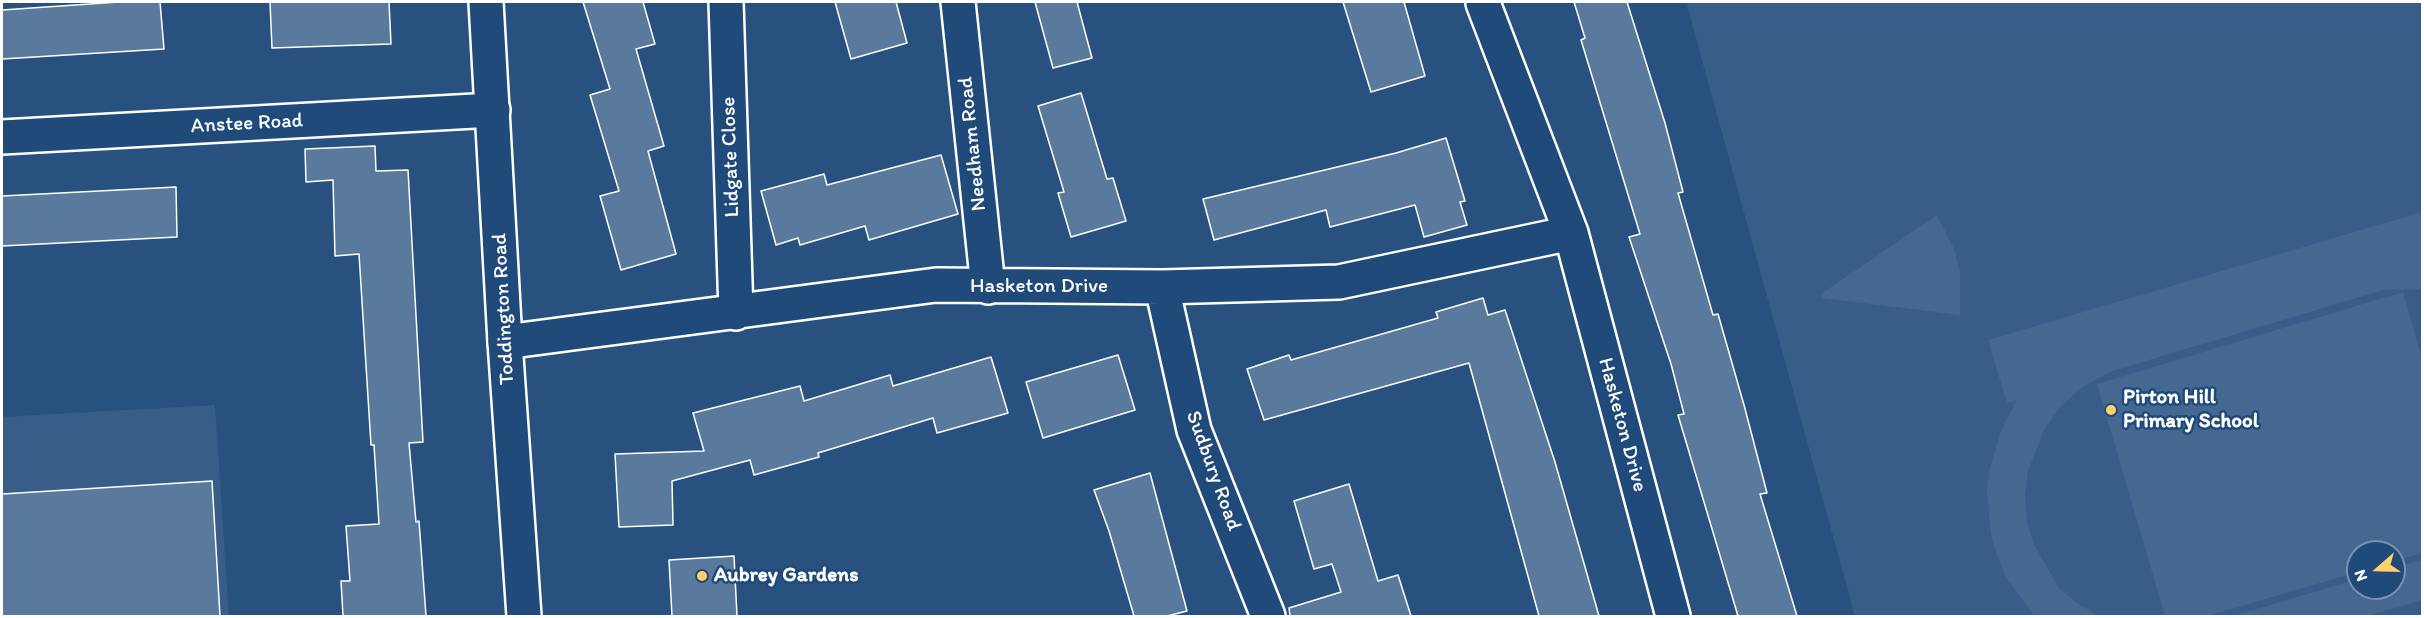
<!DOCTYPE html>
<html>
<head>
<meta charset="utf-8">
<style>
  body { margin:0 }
  #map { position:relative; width:2424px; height:618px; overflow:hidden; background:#28517f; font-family:Itim,sans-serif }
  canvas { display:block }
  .frame { position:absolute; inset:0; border:3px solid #fff; pointer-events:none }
  .north { position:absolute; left:2346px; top:540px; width:60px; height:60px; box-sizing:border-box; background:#1f4a7a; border:2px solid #7992af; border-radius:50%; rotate:250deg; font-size:16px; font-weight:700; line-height:24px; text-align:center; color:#fff }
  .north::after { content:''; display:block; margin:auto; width:21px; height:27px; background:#ffd166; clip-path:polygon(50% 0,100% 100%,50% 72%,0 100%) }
</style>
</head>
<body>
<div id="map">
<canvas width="2424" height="618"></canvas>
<div class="frame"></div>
<div class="north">N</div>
</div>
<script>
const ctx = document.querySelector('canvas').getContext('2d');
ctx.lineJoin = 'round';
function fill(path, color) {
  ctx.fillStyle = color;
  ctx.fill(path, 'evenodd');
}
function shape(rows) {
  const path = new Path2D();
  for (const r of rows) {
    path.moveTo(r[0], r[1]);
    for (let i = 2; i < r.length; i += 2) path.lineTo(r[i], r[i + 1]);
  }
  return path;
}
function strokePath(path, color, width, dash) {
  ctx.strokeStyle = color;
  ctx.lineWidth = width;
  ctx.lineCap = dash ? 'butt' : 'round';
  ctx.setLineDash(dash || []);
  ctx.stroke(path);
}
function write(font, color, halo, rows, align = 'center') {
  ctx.font = font + ' Itim,sans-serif';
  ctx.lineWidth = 5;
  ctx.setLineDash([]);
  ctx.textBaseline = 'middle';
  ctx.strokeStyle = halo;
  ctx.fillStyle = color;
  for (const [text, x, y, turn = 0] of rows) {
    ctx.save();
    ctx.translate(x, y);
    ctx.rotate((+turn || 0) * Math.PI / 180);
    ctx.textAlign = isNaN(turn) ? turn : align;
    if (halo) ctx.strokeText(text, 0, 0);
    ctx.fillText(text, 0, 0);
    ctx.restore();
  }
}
fill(shape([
  [1686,2,2422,2,2422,616,1855,616],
  [2358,552,2394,552,2394,588,2358,588],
  [215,405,229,616,2,616,2,417]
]), '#375d88');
fill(shape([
  [2422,212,2422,289,2383,290,2109,372,2083,387,2061,406,2045,428,2028,471,2025,496,2027,522,2034,545,2059,588,2077,603,2099,616,2035,616,2006,578,1993,544,1990,527,1987,490,1989,471,2002,428,2017,400,2007,403,1988,340],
  [1937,215,1954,249,1960,272,1960,315,1822,298,1821,294],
  [2403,292,2422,358,2422,553,2394,561,2394,552,2358,552,2358,572,2207,616,2165,616,2097,384],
  [2422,560,2422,600,2367,616,2233,616,2358,579,2358,588,2394,588,2394,568]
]), '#446890');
const building = shape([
  [119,2,160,2,164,49,2,59,2,10,119,2],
  [270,2,389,2,391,44,272,48,270,2],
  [583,2,643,2,655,44,636,49,664,146,648,151,676,254,621,270,600,196,619,191,590,95,610,89,583,2],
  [835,2,896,2,907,43,851,59,835,2],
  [1035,2,1077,2,1092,58,1053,68,1035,2],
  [1343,2,1404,2,1425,76,1371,92,1343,2],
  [1574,2,1627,2,1665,123,1683,192,1678,193,1713,315,1718,314,1744,405,1767,493,1760,494,1797,616,1738,616,1678,415,1684,414,1671,364,1629,237,1640,234,1581,40,1585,38,1574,2],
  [1081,93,1107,179,1113,178,1126,221,1071,237,1058,193,1064,192,1038,106,1081,93],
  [1446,138,1465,201,1460,202,1467,225,1424,237,1415,205,1330,227,1326,210,1214,240,1203,199,1396,153,1446,138],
  [375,146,376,171,408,170,423,442,409,443,416,522,419,521,426,616,343,616,341,581,350,581,346,526,379,524,374,445,371,445,359,254,335,256,333,180,306,182,305,149,375,146],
  [941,155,958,214,869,240,865,226,800,245,798,238,776,245,761,191,824,174,827,185,941,155],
  [176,187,177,237,2,246,2,196,176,187],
  [1483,298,1488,315,1505,310,1555,462,1599,616,1539,616,1469,363,1264,420,1247,369,1289,355,1291,360,1438,318,1436,312,1483,298],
  [1118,355,1135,410,1043,438,1026,382,1118,355],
  [991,357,1008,413,937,433,933,418,818,453,819,457,754,475,750,460,672,481,673,525,619,527,615,454,704,451,693,413,800,386,804,401,890,375,893,386,991,357],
  [1150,473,1187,611,1167,616,1134,616,1109,531,1094,490,1150,473],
  [212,481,220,616,2,616,2,494,212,481],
  [1349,484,1378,581,1398,575,1411,616,1290,616,1289,608,1341,592,1332,564,1314,569,1294,501,1349,484],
  [734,556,737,616,672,616,669,560,734,556]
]);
fill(building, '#5a7a9d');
strokePath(building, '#fff', 1.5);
const street = shape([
  [726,2,736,313],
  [958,2,988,287],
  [2,137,493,110],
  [1571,233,1673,616],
  [1162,287,1194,430,1268,616],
  [505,342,936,285,1162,287,1339,282,1571,233,1483,3]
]);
const secondary = shape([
  [486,2,505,342,524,616]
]);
strokePath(street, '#fff', 38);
strokePath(secondary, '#fff', 38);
strokePath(street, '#1f4a7a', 33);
strokePath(secondary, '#1f4a7a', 33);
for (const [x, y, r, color] of [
  [2111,410,6,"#ffd166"],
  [702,576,6,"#ffd166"]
]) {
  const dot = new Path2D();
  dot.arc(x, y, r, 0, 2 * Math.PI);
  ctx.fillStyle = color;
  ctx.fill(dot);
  strokePath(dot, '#1f4a7a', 2);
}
write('21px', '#fff', '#1f4a7a', [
  ["Anstee Road",247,124,-3],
  ["Needham Road",973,144,-96],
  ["Lidgate Close",731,157,-92],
  ["Hasketon Drive",1039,287],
  ["Toddington Road",504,309,-93],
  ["Hasketon Drive",1622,425,75],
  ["Sudbury Road",1213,471,70]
]);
write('bold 21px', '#fff', '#1f4a7a', [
  ["Pirton Hill",2123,398],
  ["Primary School",2123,422],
  ["Aubrey Gardens",714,576]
], 'left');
</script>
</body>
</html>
